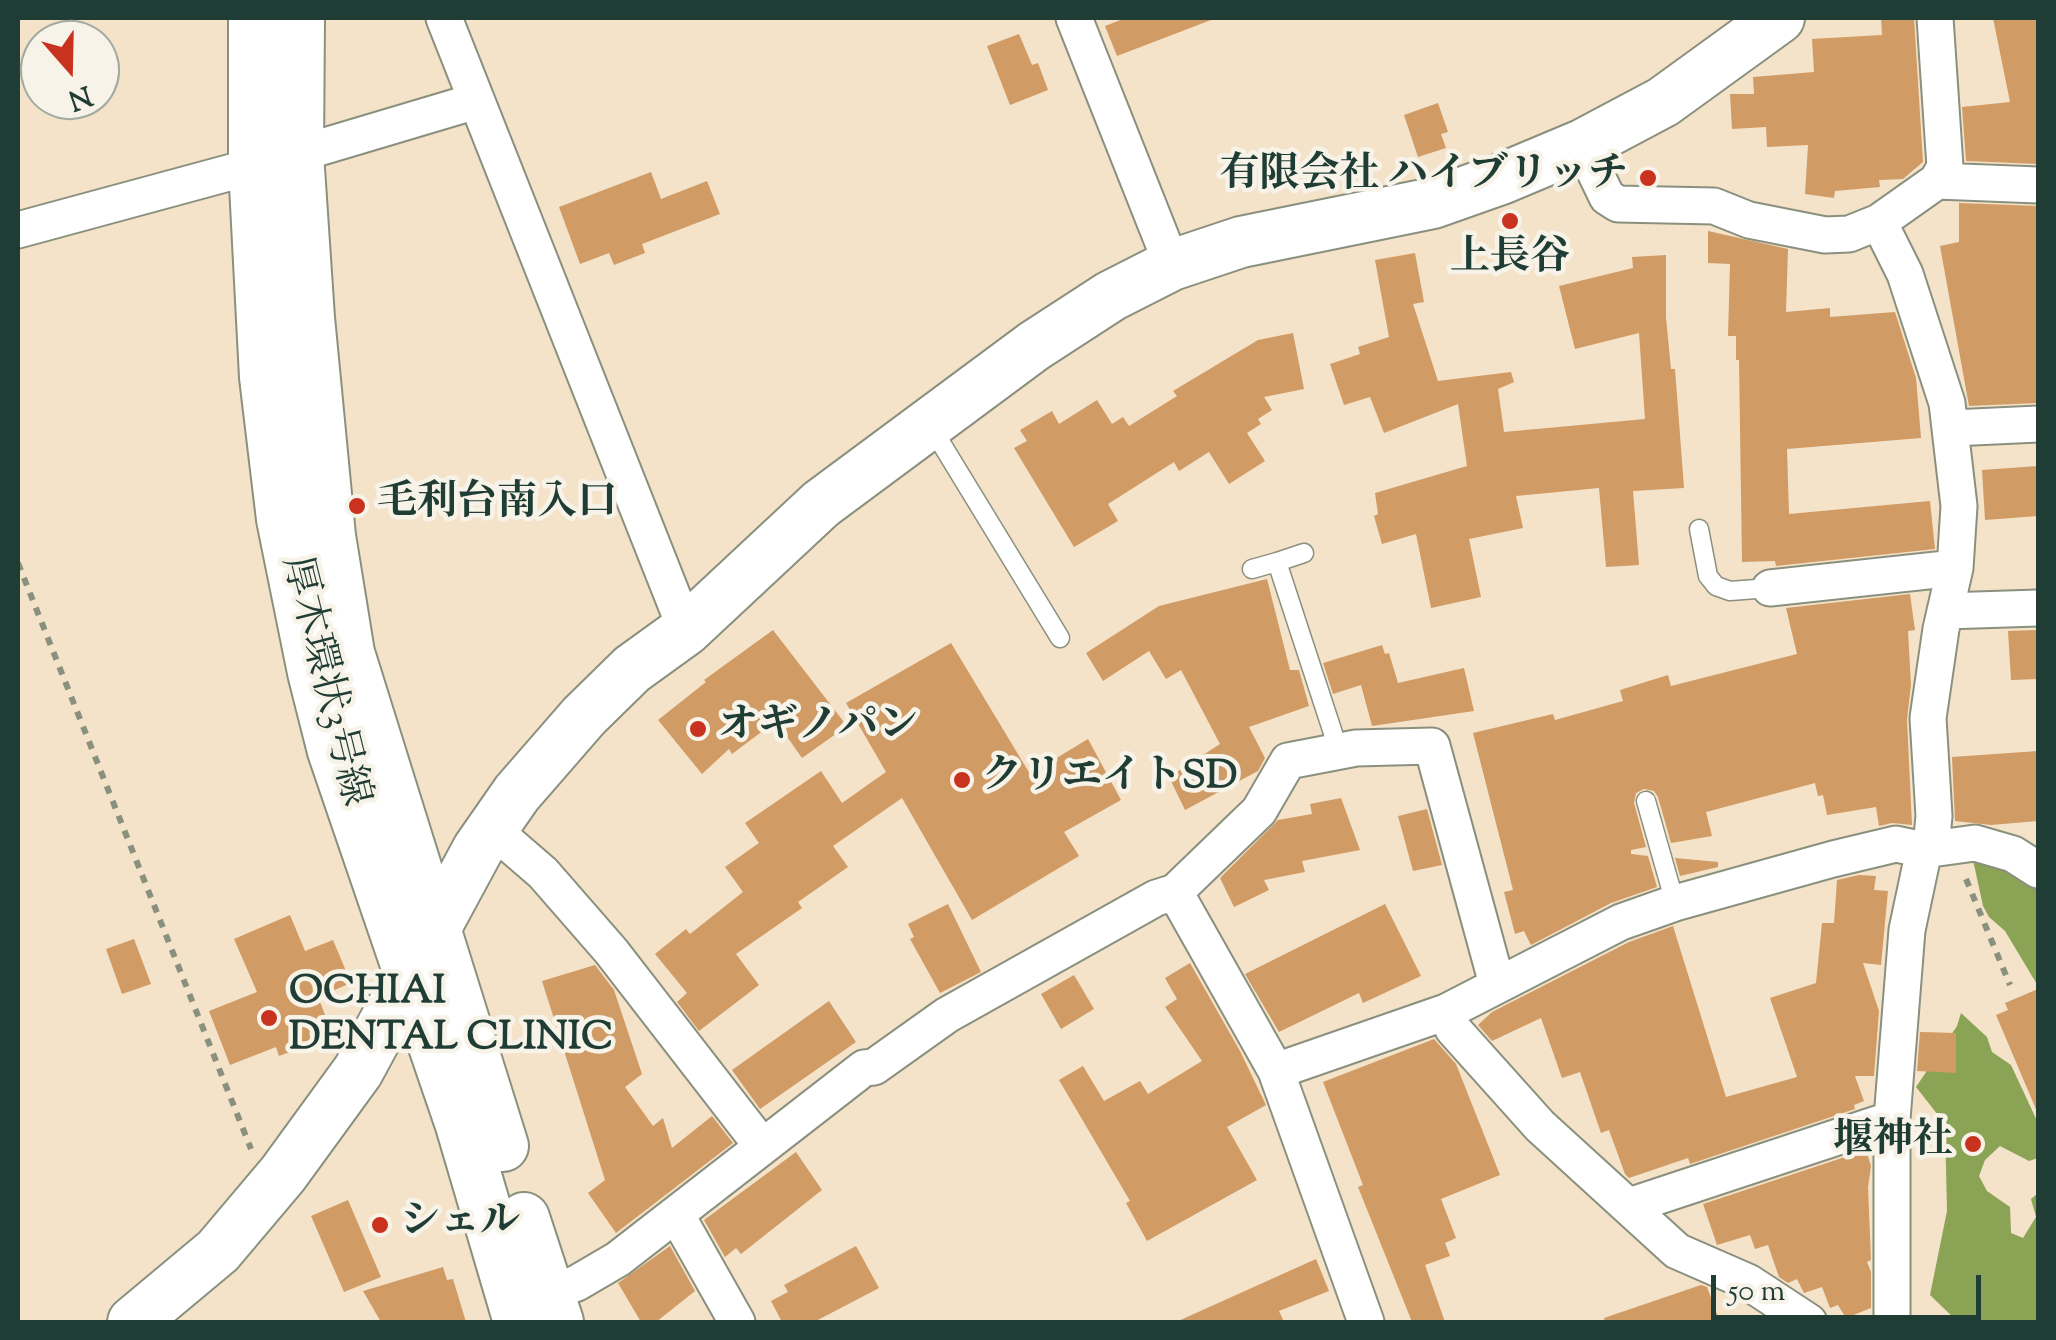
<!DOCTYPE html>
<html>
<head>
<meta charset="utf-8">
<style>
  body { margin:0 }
  #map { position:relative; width:2056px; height:1340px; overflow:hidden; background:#f4e2c9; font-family:"Sorts Mill Goudy",serif }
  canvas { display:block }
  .frame { position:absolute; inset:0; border:20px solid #1f3d34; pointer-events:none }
  .north { position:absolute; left:20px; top:20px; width:100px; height:100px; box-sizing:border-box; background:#f7f3e8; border:2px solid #a1aaa0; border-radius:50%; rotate:160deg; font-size:28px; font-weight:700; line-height:40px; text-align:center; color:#1f3d34 }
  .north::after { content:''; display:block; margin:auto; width:35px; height:45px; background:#c8321e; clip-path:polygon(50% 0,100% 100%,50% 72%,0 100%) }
  .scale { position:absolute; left:1711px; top:1275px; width:270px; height:45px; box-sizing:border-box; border:5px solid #1f3d34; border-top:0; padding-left:12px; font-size:30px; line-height:35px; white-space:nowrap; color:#1f3d34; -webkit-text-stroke:8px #f7f3e8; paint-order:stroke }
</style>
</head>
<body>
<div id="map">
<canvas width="2056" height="1340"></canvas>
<div class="frame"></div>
<div class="north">N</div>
<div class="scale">50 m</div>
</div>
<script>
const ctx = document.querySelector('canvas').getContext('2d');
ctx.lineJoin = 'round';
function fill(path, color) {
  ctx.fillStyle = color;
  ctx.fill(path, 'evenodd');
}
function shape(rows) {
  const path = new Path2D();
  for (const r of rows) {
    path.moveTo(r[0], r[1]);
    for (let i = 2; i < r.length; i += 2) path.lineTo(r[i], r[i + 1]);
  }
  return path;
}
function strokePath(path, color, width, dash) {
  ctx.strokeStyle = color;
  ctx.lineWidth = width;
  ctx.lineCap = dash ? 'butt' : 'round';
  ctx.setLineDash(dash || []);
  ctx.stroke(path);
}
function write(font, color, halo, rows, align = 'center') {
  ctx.font = font + ' "Sorts Mill Goudy","Noto Serif JP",serif';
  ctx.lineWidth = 9;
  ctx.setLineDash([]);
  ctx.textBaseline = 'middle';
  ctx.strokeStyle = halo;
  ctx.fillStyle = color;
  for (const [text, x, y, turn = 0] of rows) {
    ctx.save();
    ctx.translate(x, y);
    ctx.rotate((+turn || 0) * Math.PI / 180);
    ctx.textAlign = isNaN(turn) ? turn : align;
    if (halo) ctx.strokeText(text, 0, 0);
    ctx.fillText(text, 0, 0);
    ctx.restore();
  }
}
fill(shape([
  [1986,858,2038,887,2038,986,2005,931,1989,917,1983,906,1973,860],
  [1961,1013,1987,1037,1992,1052,2011,1065,2038,1123,2038,1158,2029,1161,2000,1146,1985,1160,1979,1176,1987,1191,2010,1207,2011,1233,2023,1238,2036,1217,2031,1199,2038,1193,2038,1322,1958,1322,1930,1295,1947,1211,1945,1124,1916,1087,1957,1026]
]), '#8aa355');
fill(shape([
  [1126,18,1211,18,1211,20,1117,56,1105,26],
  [1881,18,1914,18,1923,162,1903,179,1879,180,1880,187,1835,191,1834,198,1805,194,1808,145,1767,147,1766,127,1732,129,1730,94,1754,94,1753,77,1814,72,1812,39,1882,35],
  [1993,18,2038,18,2038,164,1966,161,1962,107,2010,102],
  [1019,34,1032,65,1038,63,1048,90,1010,105,987,46],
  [1438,103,1448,132,1441,134,1446,148,1418,157,1404,115],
  [651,172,661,199,707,181,720,214,642,244,645,253,614,265,609,253,580,264,559,207],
  [1959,203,2038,206,2038,403,1969,406,1940,246,1959,242],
  [1708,231,1788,249,1786,312,1830,308,1830,317,1895,312,1916,378,1921,438,1787,449,1789,514,1930,501,1935,549,1776,566,1775,561,1742,562,1739,360,1736,360,1736,336,1728,336,1730,264,1708,263],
  [1415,253,1424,302,1413,304,1438,381,1511,372,1514,382,1498,389,1504,432,1645,419,1639,333,1575,349,1559,286,1633,268,1632,257,1666,255,1666,318,1671,369,1675,369,1684,488,1633,491,1639,565,1606,567,1599,488,1516,496,1523,528,1469,539,1481,597,1431,608,1416,534,1382,544,1374,516,1378,514,1375,493,1467,466,1458,404,1384,433,1370,397,1344,405,1330,364,1360,354,1358,347,1389,337,1375,260],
  [1293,333,1304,389,1264,397,1272,410,1258,419,1261,424,1247,433,1265,461,1229,484,1209,452,1179,471,1174,462,1108,504,1118,521,1074,547,1014,448,1027,441,1020,430,1052,411,1059,424,1097,400,1112,424,1123,417,1129,426,1177,396,1173,391,1258,340],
  [2038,466,2038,516,1985,520,1982,470],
  [1267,579,1290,670,1299,670,1309,706,1249,727,1265,758,1258,771,1185,810,1169,777,1220,744,1181,670,1166,679,1149,651,1103,681,1086,653,1159,606],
  [1910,594,1915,630,1908,631,1911,685,1907,719,1912,825,1892,823,1879,826,1876,807,1827,815,1823,795,1818,796,1815,783,1706,812,1712,836,1671,843,1658,797,1654,791,1644,789,1636,793,1634,803,1646,847,1631,850,1631,854,1648,856,1657,887,1611,903,1531,945,1524,931,1515,934,1504,892,1513,890,1473,733,1553,714,1555,720,1623,701,1620,690,1668,675,1671,686,1797,654,1786,608],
  [773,630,847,726,802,758,776,721,732,754,729,749,702,774,658,720,706,682,704,680],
  [2038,630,2038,679,2011,680,2008,631],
  [951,643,1030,774,1088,739,1121,800,1064,832,1079,856,972,920,902,798,833,846,848,867,798,902,802,908,736,954,759,985,699,1031,677,1002,687,993,655,954,686,929,690,934,743,892,725,867,759,843,745,823,821,771,842,803,886,772,846,703],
  [1382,645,1385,654,1389,653,1398,683,1464,668,1474,711,1372,726,1361,685,1333,694,1323,663],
  [2038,751,2038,821,1991,825,1955,821,1952,757],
  [1341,798,1360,850,1302,861,1305,872,1264,880,1269,890,1234,907,1220,878,1278,820,1312,814,1310,804],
  [1427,809,1442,865,1413,871,1398,816],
  [1675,858,1718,862,1718,867,1680,876],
  [1859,875,1876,876,1874,890,1888,891,1881,965,1863,963,1879,1011,1874,1076,1855,1076,1864,1101,1854,1105,1855,1109,1690,1164,1688,1158,1629,1178,1625,1174,1609,1130,1601,1133,1580,1072,1562,1078,1541,1018,1492,1041,1478,1025,1492,1012,1629,942,1673,926,1726,1097,1797,1077,1770,998,1816,983,1822,923,1834,923,1837,880],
  [948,904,981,972,940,993,910,939,914,937,908,924],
  [1385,904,1421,976,1363,1003,1359,993,1279,1032,1245,974],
  [290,915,305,951,333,940,351,983,318,997,329,1025,309,1033,313,1043,279,1056,276,1047,230,1065,209,1011,257,992,234,939],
  [134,939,151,984,122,994,106,949],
  [1190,963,1240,1051,1266,1105,1227,1127,1257,1180,1147,1241,1126,1203,1130,1201,1059,1080,1083,1066,1104,1101,1140,1081,1148,1094,1202,1061,1165,1007,1177,999,1165,978],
  [595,965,614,990,642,1074,625,1087,653,1126,663,1118,672,1148,712,1116,733,1143,616,1233,588,1193,605,1180,542,981],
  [1074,975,1094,1009,1061,1029,1041,994],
  [2038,989,2038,1114,1996,1015,2008,1010,2005,1003],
  [829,1001,856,1042,760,1109,732,1070],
  [1920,1032,1956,1033,1956,1073,1917,1071],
  [1434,1039,1456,1064,1500,1175,1441,1199,1456,1238,1445,1243,1450,1256,1425,1265,1445,1322,1412,1322,1358,1187,1363,1185,1323,1082],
  [1866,1150,1871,1166,1868,1187,1871,1260,1867,1262,1871,1272,1871,1308,1846,1318,1838,1305,1830,1308,1822,1287,1804,1293,1797,1279,1788,1283,1779,1277,1768,1245,1755,1249,1750,1235,1717,1245,1703,1204],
  [796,1152,822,1190,741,1254,736,1248,725,1257,704,1220],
  [348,1200,381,1277,344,1292,311,1216],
  [670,1246,695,1291,656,1322,641,1322,618,1283],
  [856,1246,879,1288,814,1322,782,1322,771,1301,788,1292,784,1285],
  [1316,1259,1329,1291,1279,1311,1284,1322,1176,1322],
  [443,1267,447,1280,453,1279,466,1322,381,1322,363,1291],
  [1701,1285,1707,1287,1720,1322,1605,1322,1604,1318]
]), '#d09b64');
const lane = shape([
  [930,425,1060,638],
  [1699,529,1708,576,1716,586,1730,591,1770,588],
  [1277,562,1304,553],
  [1252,569,1277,562,1333,733,1335,752],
  [1646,801,1675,903]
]);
const street = shape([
  [444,18,686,630],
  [1074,18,1172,265],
  [1582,145,1607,197,1618,204,1714,206,1749,220,1825,235,1849,234,1879,222,1905,274,1947,403,1959,506,1955,568,1941,629,1928,718,1934,816,1932,837,1924,850,1907,930,1892,1119,1892,1322],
  [298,154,476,101],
  [1937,181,2038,185],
  [1879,222,1937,181,1945,167,1935,18],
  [18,230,254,166],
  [1952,428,2038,424],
  [1770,588,1955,568],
  [1945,611,2038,608],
  [491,828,543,873,611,951,762,1146],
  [1175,892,1259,811,1288,761,1356,748,1432,746,1497,984],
  [1446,1012,1453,1029,1540,1126,1677,1251,1748,1282,1809,1322],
  [1276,1071,1366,1322],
  [1629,1206,1892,1119],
  [676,1214,737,1322],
  [548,1294,577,1283,618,1259,864,1068,874,1067,947,1015,1156,898,1175,892,1276,1071,1446,1012,1621,922,1675,903,1833,859,1896,844,1924,850,1975,843,2013,854,2038,870]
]);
const secondary = shape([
  [254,18,254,166,265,377,282,519,313,672,333,751,461,1125,519,1322],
  [299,18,298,154,309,318,330,536,349,653,503,1146],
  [524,1218,558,1322],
  [133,1322,218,1251,283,1174,358,1071,478,849,517,793,584,716,632,669,686,630,821,504,1034,346,1111,296,1172,265,1241,242,1433,203,1501,179,1582,145,1663,102,1779,18]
]);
strokePath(lane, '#8a907e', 21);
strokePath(street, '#8a907e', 39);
strokePath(secondary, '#8a907e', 54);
strokePath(shape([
  [18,563,251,1149],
  [1966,879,2010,985]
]), '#8a907e', 6, [8, 8]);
strokePath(lane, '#fff', 18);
strokePath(street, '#fff', 35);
strokePath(secondary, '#fff', 50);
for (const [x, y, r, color] of [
  [1648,178,10,"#c8321e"],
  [1510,221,10,"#c8321e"],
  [357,506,10,"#c8321e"],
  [698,729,10,"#c8321e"],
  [962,780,10,"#c8321e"],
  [269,1018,10,"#c8321e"],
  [1973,1144,10,"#c8321e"],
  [380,1225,10,"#c8321e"]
]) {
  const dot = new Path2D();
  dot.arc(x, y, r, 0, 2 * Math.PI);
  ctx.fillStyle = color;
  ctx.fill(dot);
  strokePath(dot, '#f7f3e8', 4);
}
write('bold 40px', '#1f3d34', '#f7f3e8', [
  ["有限会社 ハイブリッチ",1628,178,"right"],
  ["上長谷",1510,261,"center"],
  ["毛利台南入口",377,506],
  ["オギノパン",718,729],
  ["クリエイトSD",982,780],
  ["OCHIAI",289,995],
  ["DENTAL CLINIC",289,1041],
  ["堰神社",1953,1144,"right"],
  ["シェル",400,1225]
], 'left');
write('40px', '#1f3d34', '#f7f3e8', [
  ["厚木環状3号線",322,682,76]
]);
</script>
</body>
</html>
